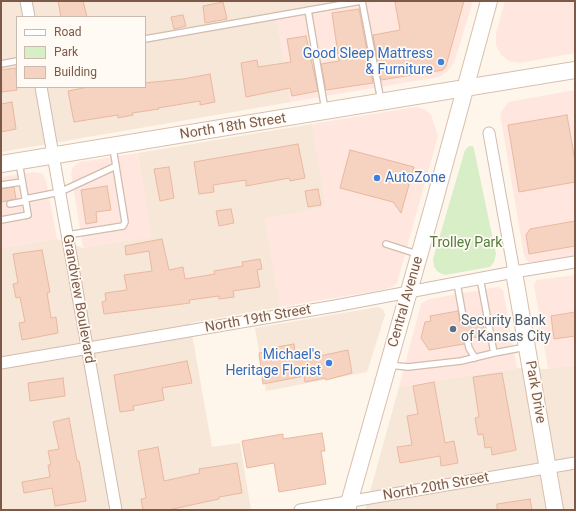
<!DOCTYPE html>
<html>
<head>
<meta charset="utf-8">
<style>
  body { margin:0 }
  #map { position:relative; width:576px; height:511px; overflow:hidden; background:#fef6eb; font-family:Roboto,sans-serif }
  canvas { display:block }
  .frame { position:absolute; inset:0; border:2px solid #7c5a4a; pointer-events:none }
  .legend { position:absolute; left:16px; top:16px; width:130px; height:72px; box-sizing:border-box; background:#fffaf3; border:1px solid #cbbaaf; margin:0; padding:5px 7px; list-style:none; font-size:12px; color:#7c5a4a }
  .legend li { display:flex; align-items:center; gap:8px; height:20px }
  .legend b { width:20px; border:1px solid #cbbaaf }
</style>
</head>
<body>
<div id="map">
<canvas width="576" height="511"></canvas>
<div class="frame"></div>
<ul class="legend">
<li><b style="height:5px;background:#fff"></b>Road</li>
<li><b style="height:11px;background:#d8eec7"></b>Park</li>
<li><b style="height:11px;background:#f6d3c0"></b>Building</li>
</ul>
</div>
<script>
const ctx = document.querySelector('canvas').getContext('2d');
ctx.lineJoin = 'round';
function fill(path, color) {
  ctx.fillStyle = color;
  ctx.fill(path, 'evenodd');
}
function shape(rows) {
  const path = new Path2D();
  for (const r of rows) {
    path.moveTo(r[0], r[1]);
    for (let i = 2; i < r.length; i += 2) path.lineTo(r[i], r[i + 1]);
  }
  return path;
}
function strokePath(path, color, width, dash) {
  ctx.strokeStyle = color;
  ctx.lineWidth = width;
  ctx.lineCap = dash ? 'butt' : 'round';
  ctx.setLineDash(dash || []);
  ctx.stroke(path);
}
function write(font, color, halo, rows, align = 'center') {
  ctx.font = font + ' Roboto,sans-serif';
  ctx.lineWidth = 3.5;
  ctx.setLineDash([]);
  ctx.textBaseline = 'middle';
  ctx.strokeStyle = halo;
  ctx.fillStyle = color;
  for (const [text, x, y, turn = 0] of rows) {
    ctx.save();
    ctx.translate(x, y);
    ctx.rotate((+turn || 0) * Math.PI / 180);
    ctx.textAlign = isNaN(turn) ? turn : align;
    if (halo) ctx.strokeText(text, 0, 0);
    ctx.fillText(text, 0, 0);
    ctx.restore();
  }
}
fill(shape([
  [1,1,387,1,277,20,291,102,1,152],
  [17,17,145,17,145,87,17,87],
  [312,124,326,207,265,219,280,307,190,323,212,447,240,443,251,510,1,510,1,248,57,239,83,248,151,237,138,153],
  [378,307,383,309,385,315,367,372,266,391,255,328],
  [575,365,575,510,365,510,399,387,517,368,548,369]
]), '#f6e7d8');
fill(shape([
  [387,1,473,1,454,63,447,72,439,77,291,102,277,20],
  [505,1,575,1,575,53,520,63,509,61,501,55,496,45,496,33],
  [575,90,575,257,533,264,527,261,524,255,500,114,508,102],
  [415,107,424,109,431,115,438,136,397,283,392,287,382,290,280,307,265,219,326,207,312,124],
  [138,153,152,237,83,248,71,173,73,167,80,162],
  [35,172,43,174,46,180,57,239,1,248,1,177],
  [575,275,575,365,548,369,534,285,537,280],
  [498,287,503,290,517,368,399,387,421,304,429,299]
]), '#ffe6de');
fill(shape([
  [469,146,473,146,474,149,496,254,494,262,490,267,445,275,438,272,434,267,433,259,465,150]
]), '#d8eec7');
const building = shape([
  [58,1,83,1,87,17,61,17,58,1],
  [401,1,464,1,446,66,443,70,381,80,373,35,400,30,395,2,401,1],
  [223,2,227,19,205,23,203,6,223,2],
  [359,9,373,83,326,90,321,64,339,61,332,13,359,9],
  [183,15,186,26,174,29,171,17,183,15],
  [306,36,318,91,292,96,290,88,246,97,241,63,257,60,258,67,291,62,287,39,306,36],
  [16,68,17,90,2,92,1,70,16,68],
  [210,74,215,102,200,105,200,101,158,108,159,109,132,113,133,115,118,118,118,115,74,122,68,91,88,87,145,87,145,83,183,79,210,74],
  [12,102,16,129,1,132,1,104,12,102],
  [567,115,575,161,575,182,519,192,508,125,567,115],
  [298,144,305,178,290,181,289,178,246,186,246,180,213,185,214,192,199,194,194,162,298,144],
  [350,150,414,167,401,213,393,202,340,188,350,150],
  [169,167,174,198,160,201,154,169,169,167],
  [107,186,111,210,96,212,97,222,86,224,81,190,107,186],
  [14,187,16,199,1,202,1,189,14,187],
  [318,189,321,205,308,207,305,191,318,189],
  [231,209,234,223,219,226,216,211,231,209],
  [575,221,575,246,529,254,526,235,530,229,575,221],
  [162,239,169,270,183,267,185,279,215,274,214,271,243,266,242,262,260,259,262,269,257,270,260,287,233,291,234,297,219,299,219,296,189,300,190,303,175,305,104,314,102,302,106,301,105,293,127,290,124,275,152,271,149,251,126,255,125,246,162,239],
  [42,250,50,292,47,293,51,318,56,317,58,333,22,340,19,323,25,322,20,297,16,298,13,284,18,283,13,254,42,250],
  [458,311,460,323,463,326,467,325,468,321,482,319,485,336,471,338,466,335,463,338,464,344,429,350,421,338,425,322,431,321,430,316,458,311],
  [575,312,575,336,554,339,551,316,575,312],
  [294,344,296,361,348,350,352,373,326,380,325,378,305,382,304,376,263,384,259,353,278,350,277,347,294,344],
  [187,361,192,383,162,388,164,400,133,406,134,410,120,412,114,375,187,361],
  [502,373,516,450,492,455,491,447,485,448,483,434,478,435,475,418,479,417,473,377,502,373],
  [63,378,65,396,30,401,28,383,63,378],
  [434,382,445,443,454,441,458,463,441,466,440,456,400,463,397,447,412,445,407,416,418,414,413,386,434,382],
  [69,418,77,461,79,461,86,501,55,506,52,488,24,493,22,482,50,477,48,465,51,465,48,451,59,449,53,422,69,418],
  [322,433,325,451,321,451,326,484,279,492,274,463,247,468,242,441,283,434,283,439,322,433],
  [158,447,164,481,200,473,199,469,237,463,242,493,219,497,219,499,168,510,143,510,141,499,146,498,138,451,158,447],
  [530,499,532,510,497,510,497,504,530,499]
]);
fill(building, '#f6d3c0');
strokePath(building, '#eab89f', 1);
const service = shape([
  [362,1,381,101],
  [308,10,325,110],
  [145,39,361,1],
  [1,64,17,61],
  [1,185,22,182],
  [25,199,60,192,116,166],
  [10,204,26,201],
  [1,220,28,215,19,162],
  [67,235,123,226,125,222,113,148],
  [386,244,417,254],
  [480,278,494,353],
  [457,283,464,322],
  [467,339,469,348,475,358],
  [389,365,408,367,461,361,494,353,526,347]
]);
const minor = shape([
  [26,1,29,17],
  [41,87,116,510],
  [489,133,514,272],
  [1,363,335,306,514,272,575,262],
  [300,510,575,463]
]);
const secondary = shape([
  [1,164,575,70],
  [514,272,555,510],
  [347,510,434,203,489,1]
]);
strokePath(service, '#d2bcae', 8);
strokePath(minor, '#d2bcae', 13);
strokePath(secondary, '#d8bfae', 18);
strokePath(service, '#fff', 5.5);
strokePath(minor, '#fff', 11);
strokePath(secondary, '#fff', 16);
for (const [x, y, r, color] of [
  [441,62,4,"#3f7fe0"],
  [377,178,4,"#3f7fe0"],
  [453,329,4,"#5c6f8a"],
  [329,363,4,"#3f7fe0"]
]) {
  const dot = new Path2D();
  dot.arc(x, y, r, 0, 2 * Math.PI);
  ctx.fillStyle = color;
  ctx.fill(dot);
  strokePath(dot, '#fffaf3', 1.5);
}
write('14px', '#366cbe', '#fffaf3', [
  ["Good Sleep Mattress",433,54],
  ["& Furniture",433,70],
  ["AutoZone",385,178,"left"],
  ["Michael's",321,355],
  ["Heritage Florist",321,371]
], 'right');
write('14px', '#7c5a4a', '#fffaf3', [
  ["North 18th Street",233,127,-9],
  ["Grandview Boulevard",78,299,80],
  ["Central Avenue",406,302,-74],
  ["North 19th Street",258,319,-10],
  ["Park Drive",535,392,80],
  ["North 20th Street",436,487,-10]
]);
write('14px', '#537c3e', '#fffaf3', [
  ["Trolley Park",466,243]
]);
write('14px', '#4e5e75', '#fffaf3', [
  ["Security Bank",461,321],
  ["of Kansas City",461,337]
], 'left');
</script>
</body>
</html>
